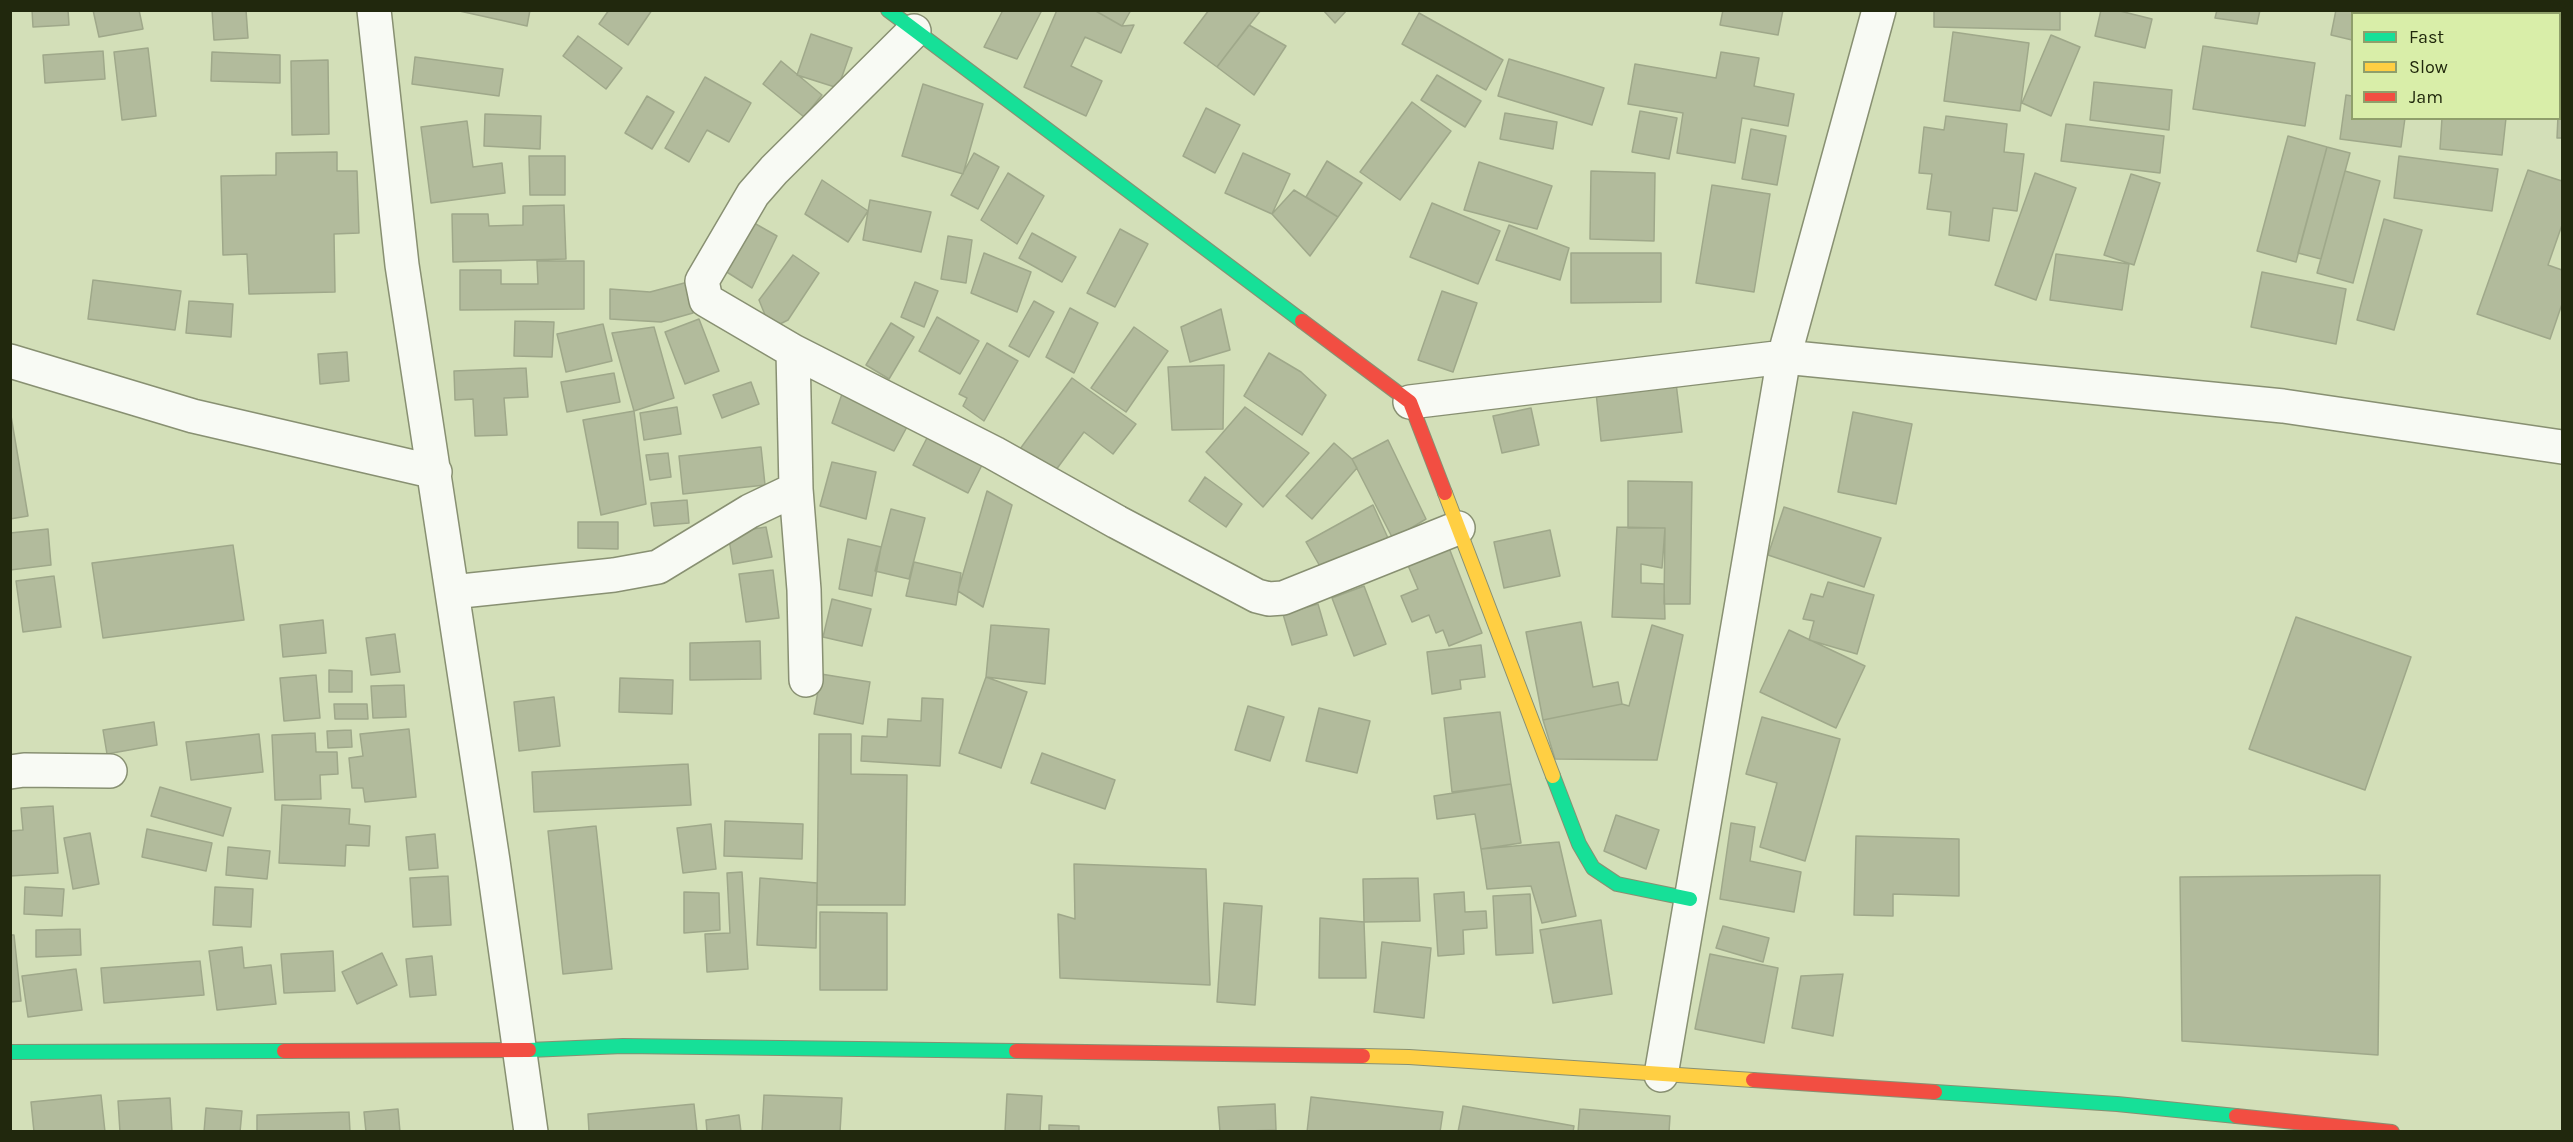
<!DOCTYPE html>
<html>
<head>
<meta charset="utf-8">
<style>
  body { margin:0 }
  #map { position:relative; width:2573px; height:1142px; overflow:hidden; background:#d3dfb8; font-family:Karla,sans-serif }
  canvas { display:block }
  .frame { position:absolute; inset:0; border:12px solid #21280d; pointer-events:none }
  .legend { position:absolute; left:2351px; top:12px; width:210px; height:108px; box-sizing:border-box; background:#d9eea9; border:2px solid #8f9f6b; margin:0; padding:8px 10px; list-style:none; font-size:18px; color:#21280d }
  .legend li { display:flex; align-items:center; gap:12px; height:30px }
  .legend b { width:30px; border:2px solid #8f9f6b }
</style>
</head>
<body>
<div id="map">
<canvas width="2573" height="1142"></canvas>
<div class="frame"></div>
<ul class="legend">
<li><b style="height:8px;background:#16e098"></b>Fast</li>
<li><b style="height:8px;background:#ffcf43"></b>Slow</li>
<li><b style="height:8px;background:#f24e42"></b>Jam</li>
</ul>
</div>
<script>
const ctx = document.querySelector('canvas').getContext('2d');
ctx.lineJoin = 'round';
function fill(path, color) {
  ctx.fillStyle = color;
  ctx.fill(path, 'evenodd');
}
function shape(rows) {
  const path = new Path2D();
  for (const r of rows) {
    path.moveTo(r[0], r[1]);
    for (let i = 2; i < r.length; i += 2) path.lineTo(r[i], r[i + 1]);
  }
  return path;
}
function strokePath(path, color, width, dash) {
  ctx.strokeStyle = color;
  ctx.lineWidth = width;
  ctx.lineCap = dash ? 'butt' : 'round';
  ctx.setLineDash(dash || []);
  ctx.stroke(path);
}
const building = shape([
  [32,10,68,10,69,25,33,27,32,10],
  [93,10,139,10,143,29,99,37,93,10],
  [212,10,246,10,248,38,214,40,212,10],
  [455,10,530,10,527,26,455,10],
  [609,10,652,10,628,45,599,24,609,10],
  [1003,10,1042,10,1017,59,984,47,1003,10],
  [1057,10,1094,10,1122,26,1134,25,1121,53,1085,37,1071,66,1102,81,1086,116,1024,87,1057,10],
  [1094,10,1131,10,1122,26,1094,10],
  [1209,10,1261,10,1217,67,1184,43,1209,10],
  [1323,10,1347,10,1335,23,1323,10],
  [1723,10,1783,10,1778,35,1720,25,1723,10],
  [1934,10,2060,10,2060,30,1934,27,1934,10],
  [2101,10,2116,10,2152,19,2145,48,2095,36,2101,10],
  [2217,10,2260,10,2257,24,2215,18,2217,10],
  [2336,10,2385,10,2384,14,2352,14,2352,40,2331,35,2336,10],
  [1419,13,1503,60,1486,90,1402,44,1419,13],
  [1249,25,1286,46,1254,95,1217,67,1249,25],
  [2562,27,2562,138,2557,138,2562,27],
  [1953,32,2029,43,2020,111,1944,101,1953,32],
  [811,34,852,48,838,88,797,75,811,34],
  [2051,35,2080,47,2051,116,2022,103,2051,35],
  [578,36,622,68,606,89,563,56,578,36],
  [2203,46,2315,63,2305,126,2193,109,2203,46],
  [148,48,156,116,122,120,114,52,148,48],
  [103,51,105,79,45,83,43,55,103,51],
  [212,52,280,55,280,83,211,81,212,52],
  [1721,52,1759,58,1754,86,1794,94,1788,126,1742,118,1735,163,1677,153,1683,113,1628,104,1635,64,1716,78,1721,52],
  [415,57,503,69,499,96,412,84,415,57],
  [1509,59,1604,88,1592,125,1498,96,1509,59],
  [328,60,329,134,292,135,291,61,328,60],
  [781,61,822,95,804,117,763,84,781,61],
  [1437,75,1481,101,1465,127,1421,100,1437,75],
  [705,77,751,103,729,142,707,130,689,162,665,148,705,77],
  [2094,82,2172,90,2169,130,2090,120,2094,82],
  [923,84,983,104,963,174,902,156,923,84],
  [2346,95,2352,96,2352,118,2405,118,2401,147,2340,139,2346,95],
  [647,96,674,112,652,149,625,133,647,96],
  [1412,102,1451,131,1400,200,1360,172,1412,102],
  [1206,108,1240,125,1215,173,1183,156,1206,108],
  [1640,111,1677,118,1669,159,1632,152,1640,111],
  [1505,113,1557,122,1553,149,1500,139,1505,113],
  [485,114,541,116,540,149,484,146,485,114],
  [1946,116,2007,124,2004,152,2024,154,2017,211,1993,208,1989,241,1949,235,1951,212,1927,209,1932,174,1919,173,1924,127,1944,130,1946,116],
  [2442,118,2506,118,2502,155,2440,149,2442,118],
  [467,121,473,167,502,163,505,193,431,203,421,127,467,121],
  [2066,124,2164,136,2160,173,2061,161,2066,124],
  [1751,129,1786,136,1777,185,1742,179,1751,129],
  [2288,136,2327,147,2296,262,2257,251,2288,136],
  [2327,147,2350,153,2321,259,2298,253,2327,147],
  [337,152,337,171,357,171,359,233,334,234,335,292,249,294,247,254,223,255,221,176,276,175,276,153,337,152],
  [974,153,999,167,978,209,951,195,974,153],
  [1243,153,1290,174,1272,214,1225,193,1243,153],
  [529,156,565,156,565,195,530,195,529,156],
  [2399,156,2498,169,2492,211,2394,198,2399,156],
  [1327,161,1362,183,1338,217,1306,197,1327,161],
  [1479,162,1552,186,1537,229,1464,210,1479,162],
  [2528,170,2562,181,2562,225,2548,265,2562,270,2562,304,2550,339,2477,314,2528,170],
  [1591,171,1655,173,1654,241,1590,239,1591,171],
  [2345,171,2380,181,2353,283,2317,273,2345,171],
  [1008,173,1044,196,1017,244,981,220,1008,173],
  [2035,173,2076,188,2036,300,1995,285,2035,173],
  [2131,174,2160,183,2134,265,2104,255,2131,174],
  [822,180,868,211,848,242,805,214,822,180],
  [1712,185,1770,194,1754,292,1696,283,1712,185],
  [1294,190,1338,217,1310,256,1272,214,1294,190],
  [870,200,931,212,921,252,863,240,870,200],
  [1432,203,1500,231,1478,284,1410,257,1432,203],
  [564,205,566,259,453,262,452,214,488,214,489,226,523,225,523,206,564,205],
  [747,219,777,236,752,288,722,269,747,219],
  [2384,219,2422,230,2394,330,2357,320,2384,219],
  [1509,225,1569,248,1560,280,1496,260,1509,225],
  [1120,229,1148,244,1115,307,1087,293,1120,229],
  [1032,233,1076,257,1062,282,1019,258,1032,233],
  [948,236,972,240,966,283,941,279,948,236],
  [984,253,1031,272,1017,312,971,293,984,253],
  [1571,253,1661,253,1661,302,1571,303,1571,253],
  [2056,254,2129,264,2122,310,2050,300,2056,254],
  [793,255,819,273,788,320,780,324,767,320,759,300,793,255],
  [537,261,584,261,584,309,460,310,460,270,501,270,501,284,538,284,537,261],
  [2262,272,2346,289,2336,344,2251,327,2262,272],
  [93,280,181,291,175,330,88,319,93,280],
  [688,282,693,313,661,322,610,319,610,289,650,292,688,282],
  [915,282,938,291,924,327,901,317,915,282],
  [1442,291,1477,303,1453,372,1418,360,1442,291],
  [189,301,233,304,231,337,186,333,189,301],
  [1034,301,1054,312,1029,357,1009,346,1034,301],
  [1070,308,1098,323,1074,373,1046,357,1070,308],
  [1221,309,1230,350,1190,362,1181,327,1221,309],
  [937,317,979,341,960,374,919,351,937,317],
  [699,319,719,371,685,384,665,332,699,319],
  [515,321,554,322,552,357,514,356,515,321],
  [891,323,914,337,889,379,866,365,891,323],
  [603,324,612,361,566,372,557,334,603,324],
  [654,327,674,398,634,411,612,333,654,327],
  [1134,327,1168,351,1126,412,1091,388,1134,327],
  [987,343,1018,361,984,421,963,406,967,398,959,394,987,343],
  [347,352,349,381,320,384,318,354,347,352],
  [1269,353,1301,372,1326,395,1302,435,1244,396,1269,353],
  [1224,365,1223,429,1172,430,1168,367,1224,365],
  [526,368,528,397,504,398,507,435,475,436,473,399,455,400,454,371,526,368],
  [614,373,620,402,567,412,561,382,614,373],
  [1072,378,1136,424,1113,454,1084,432,1047,482,1020,449,1072,378],
  [751,382,759,404,722,418,713,395,751,382],
  [1676,383,1682,432,1601,441,1596,392,1676,383],
  [842,394,908,425,894,451,832,423,842,394],
  [677,407,681,434,644,440,640,413,677,407],
  [1245,407,1309,453,1263,507,1206,452,1245,407],
  [1531,408,1539,445,1502,453,1493,416,1531,408],
  [10,410,28,516,10,519,10,410],
  [634,411,646,504,601,515,583,420,634,411],
  [1853,412,1912,424,1896,504,1838,492,1853,412],
  [928,436,983,463,968,493,913,465,928,436],
  [1388,440,1426,519,1393,539,1352,459,1388,440],
  [1334,443,1352,459,1357,468,1312,519,1286,496,1334,443],
  [761,447,765,485,683,494,679,456,761,447],
  [668,453,671,477,650,480,646,455,668,453],
  [832,462,876,472,866,519,820,506,832,462],
  [1205,477,1242,504,1226,527,1189,501,1205,477],
  [1628,481,1692,482,1690,604,1664,604,1665,528,1628,528,1628,481],
  [987,491,1012,505,983,607,958,591,987,491],
  [687,500,689,523,654,526,651,503,687,500],
  [1373,505,1393,549,1325,575,1306,542,1373,505],
  [1784,507,1881,538,1864,587,1768,555,1784,507],
  [891,509,925,518,909,579,875,571,891,509],
  [578,522,618,522,618,549,578,548,578,522],
  [766,527,772,557,733,564,728,533,766,527],
  [1617,527,1665,528,1662,568,1641,564,1641,583,1664,584,1665,619,1612,617,1617,527],
  [48,529,51,565,10,570,10,533,48,529],
  [1550,530,1560,576,1504,588,1494,542,1550,530],
  [848,539,881,547,872,596,839,589,848,539],
  [1446,540,1482,633,1449,646,1443,630,1436,633,1429,615,1412,622,1401,596,1418,589,1404,556,1446,540],
  [233,545,244,620,103,638,92,563,233,545],
  [914,562,961,573,956,605,906,596,914,562],
  [773,570,779,618,746,622,739,574,773,570],
  [54,576,61,627,23,632,16,581,54,576],
  [1828,582,1874,595,1857,654,1809,640,1814,621,1803,619,1811,594,1823,597,1828,582],
  [1364,586,1386,644,1354,656,1332,598,1364,586],
  [832,599,871,609,862,646,823,637,832,599],
  [1318,604,1327,635,1292,645,1283,614,1318,604],
  [2296,617,2411,657,2365,790,2249,749,2296,617],
  [323,620,326,653,283,657,280,625,323,620],
  [1581,622,1593,687,1618,682,1622,704,1543,720,1526,632,1581,622],
  [991,625,1049,629,1045,684,986,677,991,625],
  [1652,625,1683,635,1657,760,1555,759,1543,720,1622,704,1629,706,1652,625],
  [1789,630,1865,666,1836,728,1760,692,1789,630],
  [395,634,400,672,371,675,366,638,395,634],
  [760,641,761,679,690,680,690,643,760,641],
  [1481,645,1485,677,1460,680,1461,689,1432,694,1427,652,1481,645],
  [329,670,352,671,352,692,329,692,329,670],
  [821,674,870,682,863,724,814,714,821,674],
  [316,675,320,718,284,721,280,678,316,675],
  [986,677,1027,692,1001,768,959,753,986,677],
  [620,678,673,680,672,714,619,712,620,678],
  [404,685,406,717,373,718,371,686,404,685],
  [554,697,560,746,519,751,514,702,554,697],
  [922,698,943,699,940,766,861,761,862,736,887,737,888,719,921,721,922,698],
  [334,704,367,704,368,719,335,719,334,704],
  [1248,706,1284,717,1270,761,1235,750,1248,706],
  [1319,708,1370,721,1357,773,1306,761,1319,708],
  [1500,712,1511,784,1452,792,1444,718,1500,712],
  [1762,717,1840,739,1805,861,1760,847,1777,783,1746,774,1762,717],
  [154,722,157,745,107,754,103,730,154,722],
  [409,729,416,797,365,802,363,788,352,788,349,758,363,756,360,734,409,729],
  [351,730,352,747,328,748,327,731,351,730],
  [315,733,316,752,337,752,338,774,320,775,321,799,275,800,272,735,315,733],
  [259,734,263,772,191,780,186,742,259,734],
  [819,734,851,734,851,774,907,775,905,905,817,905,819,734],
  [1042,753,1115,780,1105,809,1031,783,1042,753],
  [688,764,691,805,534,812,532,772,688,764],
  [1511,784,1521,843,1481,849,1475,814,1437,819,1434,796,1511,784],
  [160,787,231,808,223,836,151,816,160,787],
  [282,805,350,809,349,824,370,826,369,846,346,845,345,866,279,863,282,805],
  [53,806,58,873,10,876,10,831,23,830,21,808,53,806],
  [1616,815,1659,830,1646,869,1604,851,1616,815],
  [725,821,803,824,802,859,724,856,725,821],
  [1731,823,1755,827,1750,861,1801,872,1794,912,1720,899,1731,823],
  [711,824,716,869,683,873,677,828,711,824],
  [596,826,612,969,563,974,548,831,596,826],
  [147,829,212,843,206,871,142,857,147,829],
  [90,833,99,884,73,889,64,838,90,833],
  [435,834,438,868,409,870,406,837,435,834],
  [1856,836,1959,839,1959,896,1893,894,1893,916,1854,915,1856,836],
  [1559,842,1576,916,1542,923,1531,886,1487,889,1481,849,1559,842],
  [228,847,270,851,267,879,226,875,228,847],
  [1074,864,1206,869,1210,985,1060,978,1058,914,1075,919,1074,864],
  [742,872,748,969,707,972,705,934,730,933,727,873,742,872],
  [2380,875,2378,1055,2182,1041,2180,877,2380,875],
  [448,876,451,925,413,927,410,878,448,876],
  [760,878,817,883,816,948,757,945,760,878],
  [1418,878,1420,921,1364,922,1363,879,1418,878],
  [25,887,64,889,62,916,24,914,25,887],
  [215,887,253,889,251,927,213,925,215,887],
  [684,892,719,893,720,930,684,933,684,892],
  [1464,892,1465,912,1486,911,1487,928,1463,930,1464,954,1438,956,1434,894,1464,892],
  [1530,894,1533,953,1496,955,1493,896,1530,894],
  [1224,903,1262,906,1255,1005,1217,1002,1224,903],
  [820,912,887,913,887,990,820,990,820,912],
  [1320,918,1364,922,1366,978,1319,978,1320,918],
  [1601,920,1612,994,1553,1003,1540,930,1601,920],
  [1723,926,1769,938,1763,962,1716,948,1723,926],
  [80,929,81,955,36,957,36,930,80,929],
  [10,935,14,935,21,1001,10,1002,10,935],
  [1382,942,1431,948,1424,1018,1374,1012,1382,942],
  [242,947,244,968,271,965,276,1004,217,1010,209,951,242,947],
  [333,951,335,991,284,993,281,954,333,951],
  [382,953,397,985,357,1004,342,972,382,953],
  [1710,954,1778,968,1764,1043,1695,1029,1710,954],
  [432,956,436,995,410,997,406,959,432,956],
  [200,961,204,995,104,1003,101,968,200,961],
  [76,969,82,1010,28,1017,22,976,76,969],
  [1843,974,1833,1036,1792,1028,1801,976,1843,974],
  [1007,1094,1042,1096,1040,1132,1005,1132,1007,1094],
  [101,1095,105,1132,34,1132,31,1102,101,1095],
  [764,1095,842,1098,840,1132,762,1132,764,1095],
  [1311,1097,1443,1112,1440,1132,1307,1132,1311,1097],
  [170,1098,172,1132,120,1132,118,1101,170,1098],
  [694,1104,697,1132,589,1132,588,1114,694,1104],
  [1275,1104,1276,1130,1220,1132,1218,1107,1275,1104],
  [1463,1106,1574,1126,1573,1132,1458,1132,1463,1106],
  [206,1108,242,1111,240,1132,204,1132,206,1108],
  [398,1109,400,1132,366,1132,364,1112,398,1109],
  [1580,1109,1670,1116,1669,1132,1578,1132,1580,1109],
  [349,1112,350,1132,257,1132,257,1115,349,1112],
  [739,1115,741,1132,707,1132,706,1120,739,1115],
  [1049,1125,1079,1126,1079,1132,1049,1132,1049,1125]
]);
fill(building, '#b2bb9c');
strokePath(building, '#9fa88a', 1.5);
const street = shape([
  [374,10,402,265,493,861,531,1132],
  [793,351,994,453,1117,522,1257,596,1269,599,1283,598,1458,528],
  [10,361,193,416,435,472],
  [1410,402,1784,357,2283,406,2562,447],
  [796,489,804,590,806,680],
  [452,592,614,575,658,567,750,511,796,489,793,351,706,300,702,281,753,194,774,170,914,31],
  [10,772,24,770,110,771],
  [1661,1075,1784,357,1879,10]
]);
const fast = shape([
  [888,10,1302,321],
  [1553,776,1579,844,1593,868,1617,884,1690,899],
  [529,1050,623,1046,1016,1051],
  [10,1052,284,1051],
  [1935,1092,2117,1104,2236,1116]
]);
const slow = shape([
  [1445,493,1553,776],
  [1363,1056,1409,1057,1753,1080]
]);
const jam = shape([
  [1302,321,1410,402,1445,493],
  [284,1051,529,1050],
  [1016,1051,1363,1056],
  [1753,1080,1935,1092],
  [2236,1116,2392,1132]
]);
strokePath(street, '#889072', 36);
strokePath(fast, '#889072', 16);
strokePath(slow, '#889072', 16);
strokePath(jam, '#889072', 16);
strokePath(street, '#f8faf4', 33);
strokePath(fast, '#16e098', 14);
strokePath(slow, '#ffcf43', 14);
strokePath(jam, '#f24e42', 14);
</script>
</body>
</html>
